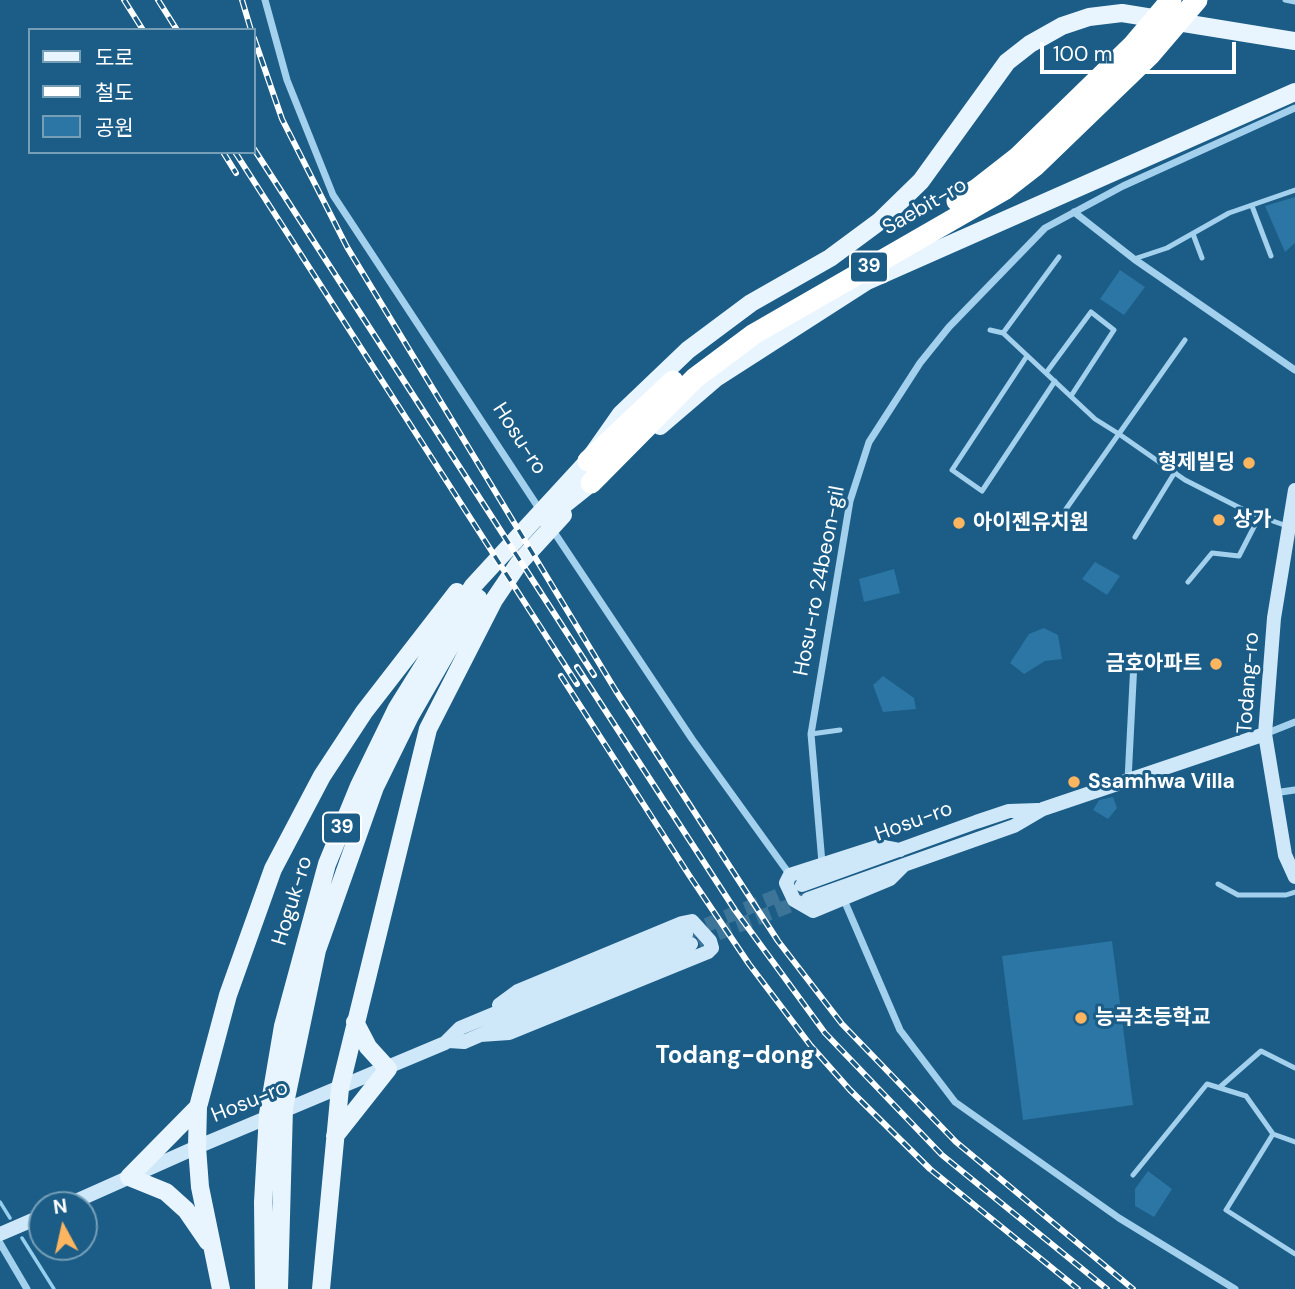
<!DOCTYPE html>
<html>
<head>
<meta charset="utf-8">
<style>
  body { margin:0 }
  #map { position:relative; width:1295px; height:1289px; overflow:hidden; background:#1b5d87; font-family:"DM Sans","Noto Sans KR",sans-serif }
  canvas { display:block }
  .legend { position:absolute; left:28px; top:28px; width:228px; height:126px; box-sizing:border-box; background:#1b5d87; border:2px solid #769eb7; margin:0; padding:9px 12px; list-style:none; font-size:21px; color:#fff }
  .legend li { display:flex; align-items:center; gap:14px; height:35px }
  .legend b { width:35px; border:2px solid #769eb7 }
  .north { position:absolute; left:28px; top:1191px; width:70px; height:70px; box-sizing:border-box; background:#1b5d87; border:2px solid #769eb7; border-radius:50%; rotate:352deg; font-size:19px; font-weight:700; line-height:28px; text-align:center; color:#fff }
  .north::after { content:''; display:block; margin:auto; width:24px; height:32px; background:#fdb560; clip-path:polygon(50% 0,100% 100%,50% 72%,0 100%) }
  .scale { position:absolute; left:1040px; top:42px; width:196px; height:32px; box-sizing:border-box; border:4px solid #fff; border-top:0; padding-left:9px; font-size:21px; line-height:24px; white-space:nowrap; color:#fff; -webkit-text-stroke:5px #1b5d87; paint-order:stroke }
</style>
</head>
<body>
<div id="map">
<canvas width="1295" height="1289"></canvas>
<ul class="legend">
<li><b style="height:9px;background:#e8f5ff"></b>도로</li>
<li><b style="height:9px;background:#fff"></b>철도</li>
<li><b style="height:19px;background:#2b76a4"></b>공원</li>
</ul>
<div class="north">N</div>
<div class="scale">100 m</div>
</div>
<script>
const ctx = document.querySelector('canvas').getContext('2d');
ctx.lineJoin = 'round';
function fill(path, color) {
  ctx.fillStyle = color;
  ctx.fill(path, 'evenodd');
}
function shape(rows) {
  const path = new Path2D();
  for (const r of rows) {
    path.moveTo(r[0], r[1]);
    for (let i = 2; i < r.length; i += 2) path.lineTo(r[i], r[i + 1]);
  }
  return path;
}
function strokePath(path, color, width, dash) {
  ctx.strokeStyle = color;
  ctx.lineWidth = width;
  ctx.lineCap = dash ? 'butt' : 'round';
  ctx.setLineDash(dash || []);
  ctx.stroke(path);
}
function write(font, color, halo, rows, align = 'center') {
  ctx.font = font + ' "DM Sans","Noto Sans KR",sans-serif';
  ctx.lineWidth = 6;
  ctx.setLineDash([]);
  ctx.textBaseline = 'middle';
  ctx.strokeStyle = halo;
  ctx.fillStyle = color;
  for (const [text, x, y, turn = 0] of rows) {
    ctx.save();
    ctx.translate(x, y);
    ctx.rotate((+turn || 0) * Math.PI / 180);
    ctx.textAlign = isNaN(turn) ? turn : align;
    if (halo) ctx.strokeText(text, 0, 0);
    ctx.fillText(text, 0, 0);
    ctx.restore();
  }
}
fill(shape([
  [1295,197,1295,243,1285,252,1265,206],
  [1120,270,1145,287,1124,315,1100,299],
  [1095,562,1120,576,1107,595,1082,579],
  [894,569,900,593,864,602,859,579],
  [1044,628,1058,635,1062,659,1045,661,1024,674,1010,663,1029,634],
  [883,676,914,698,916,709,883,712,873,685],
  [1113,797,1117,808,1108,819,1093,810,1099,800],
  [1112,941,1133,1105,1023,1120,1002,956],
  [1148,1171,1172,1189,1154,1217,1135,1206,1135,1189]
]), '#2b76a4');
strokePath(shape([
  [0,1202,10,1218],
  [22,1238,54,1289]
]), '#96ceee', 3.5);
strokePath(shape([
  [687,933,801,886],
  [698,941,807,899]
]), '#3d7599', 14, [14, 7]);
strokePath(shape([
  [1285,0,1295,2],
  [1252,206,1271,256],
  [1193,234,1202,258],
  [1134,259,1167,248,1229,213,1295,190],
  [990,330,1003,333,1059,257],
  [1003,333,1095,419,1119,434,1185,480,1250,513,1287,526],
  [1027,356,952,470,982,491,1055,381],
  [1046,373,1091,312,1114,330,1071,396],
  [1066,509,1185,340],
  [1135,537,1175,472],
  [1188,582,1212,553,1239,556,1259,517],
  [1113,655,1134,662],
  [811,734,840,730],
  [1218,884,1238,895,1286,895,1295,892],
  [1220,1087,1261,1051,1295,1068],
  [1273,1134,1226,1210,1295,1254],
  [1133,1175,1207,1084,1246,1096,1273,1134,1295,1142]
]), '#a3d0ec', 5);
strokePath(shape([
  [265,0,287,80,333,195,540,510],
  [1074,212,1134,259,1295,370],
  [552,529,692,739,790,875],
  [1265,734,1295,722],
  [1128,780,1134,662,1179,664],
  [1274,793,1295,790],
  [822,863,811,734,850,501,869,442,920,363,949,327,1045,228,1123,186,1295,108],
  [844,900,900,1030,955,1102,1119,1218,1235,1289],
  [0,1243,27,1289]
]), '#a3d0ec', 7);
strokePath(shape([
  [1295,490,1274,618,1265,734,1285,855,1295,877],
  [900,850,880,846,790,875,786,883,794,900,813,911,890,879,903,866],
  [802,885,976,822,1009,811,1038,810],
  [808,899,1014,826,1043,809,1265,734],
  [480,1035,509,1033,708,952,712,948,710,941,692,921,682,923,518,991,499,1005],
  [449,1041,464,1042,691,944],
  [67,1205,197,1147,445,1043,460,1028,686,934],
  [0,1234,42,1216]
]), '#cfe8f9', 14);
strokePath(shape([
  [660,426,716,378,867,281,1295,92],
  [546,519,601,475],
  [198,1107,129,1177,166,1192,186,1210,208,1242],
  [335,1136,388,1069,368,1047,355,1022],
  [221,1289,200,1187,197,1147,198,1107,228,995,273,869,322,776,364,712,457,592],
  [264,1289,263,1202,268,1114,283,1026,327,864,359,786,397,708,473,586,588,461,621,414,688,350,751,303,830,258,880,221,921,181,1007,62,1030,44,1062,26,1089,17,1122,13,1295,41],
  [279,1289,284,1108,317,950,375,787,410,716,478,598],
  [321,1289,340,1088,428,729,494,600,519,563,563,515]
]), '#e8f5ff', 18);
strokePath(shape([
  [957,201,977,189,1018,157,1133,45,1171,0],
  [588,461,673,381],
  [591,483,695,378,754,334,1004,190,1035,166,1150,55,1197,0]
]), '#fff', 21);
const rail = shape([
  [124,0,143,30],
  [158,0,177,30],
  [242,0,251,30],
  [254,38,282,119,347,247,616,691,778,941,842,1024,956,1142,1133,1289],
  [254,149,594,675],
  [223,152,236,173],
  [235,152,577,684],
  [577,667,735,910,825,1033,942,1155,1107,1289],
  [561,676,689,875,749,964,811,1046,850,1090,930,1169,1078,1289]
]);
strokePath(rail, '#fff', 6);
strokePath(rail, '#1b5d87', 3.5, [10]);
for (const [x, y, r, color] of [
  [1249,463,7,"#fdb560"],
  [1219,520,7,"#fdb560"],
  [959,523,7,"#fdb560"],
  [1216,664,7,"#fdb560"],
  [1074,782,7,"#fdb560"],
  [1081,1018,7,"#fdb560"]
]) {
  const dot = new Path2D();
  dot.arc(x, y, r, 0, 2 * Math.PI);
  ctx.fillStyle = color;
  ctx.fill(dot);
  strokePath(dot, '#1b5d87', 2.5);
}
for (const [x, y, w] of [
  [869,267,38],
  [342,828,38]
]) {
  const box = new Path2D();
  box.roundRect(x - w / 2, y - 15.5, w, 31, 5);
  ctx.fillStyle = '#1b5d87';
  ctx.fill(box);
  strokePath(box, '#fff', 2);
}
write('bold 19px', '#fff', null, [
  ["39",869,267],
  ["39",342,828]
]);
write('21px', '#fff', '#1b5d87', [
  ["Saebit-ro",925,207,-30],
  ["Hosu-ro",519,439,57],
  ["Hosu-ro 24beon-gil",820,581,-79],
  ["Todang-ro",1249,683,-86],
  ["Hosu-ro",914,822,-20],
  ["Hoguk-ro",293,901,-73],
  ["Hosu-ro",250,1102,-22]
]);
write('bold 21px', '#fff', '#1b5d87', [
  ["형제빌딩",1235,463,"right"],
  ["상가",1233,520],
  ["아이젠유치원",973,523],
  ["금호아파트",1202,664,"right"],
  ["Ssamhwa Villa",1088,782],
  ["능곡초등학교",1095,1018]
], 'left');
write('bold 24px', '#fff', '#1b5d87', [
  ["Todang-dong",735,1057]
]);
</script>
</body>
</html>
